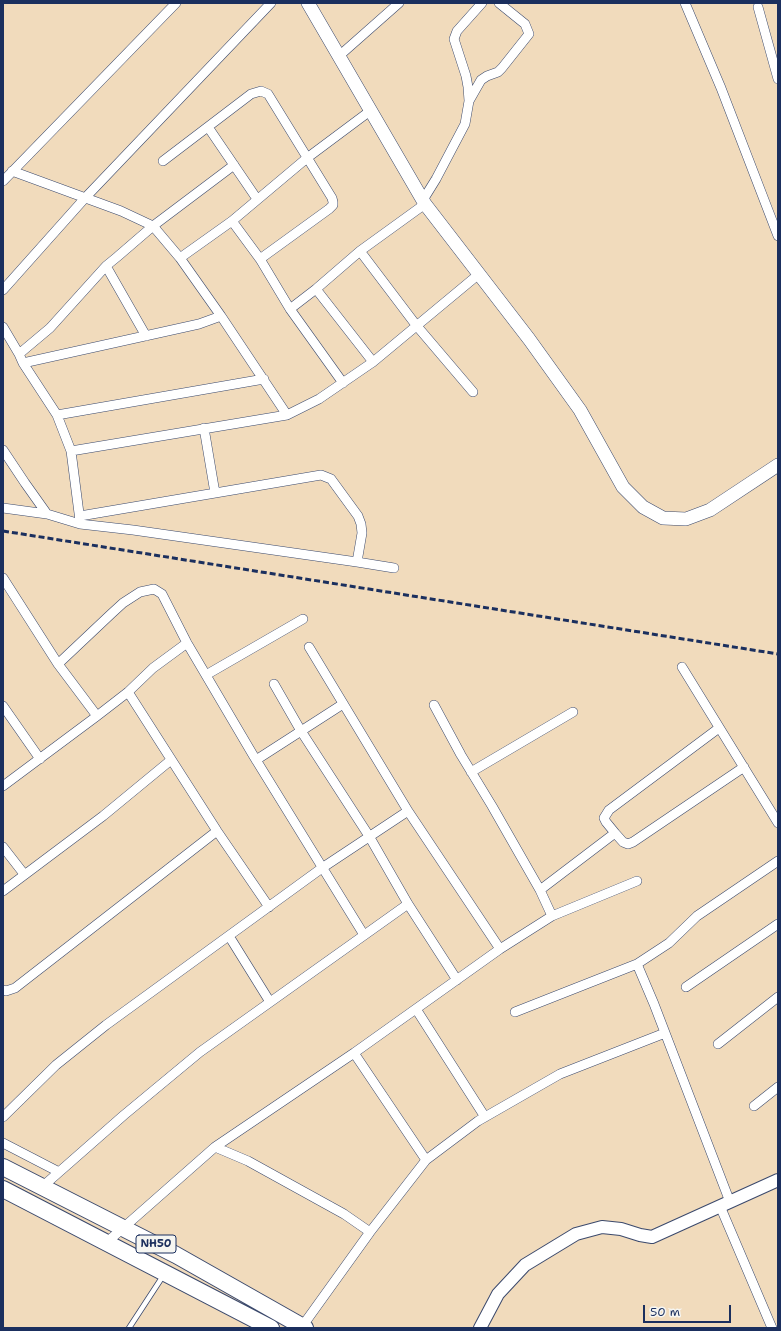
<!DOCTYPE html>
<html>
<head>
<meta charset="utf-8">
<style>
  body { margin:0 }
  #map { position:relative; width:781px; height:1331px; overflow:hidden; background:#f1dbbc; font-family:"Shantell Sans",sans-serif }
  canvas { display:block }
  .frame { position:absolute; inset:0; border:4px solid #1b2f5e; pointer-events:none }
  .scale { position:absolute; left:643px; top:1305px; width:88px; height:18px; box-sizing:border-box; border:2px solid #1b2f5e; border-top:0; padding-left:5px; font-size:12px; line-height:14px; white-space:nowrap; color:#1b2f5e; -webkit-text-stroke:3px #f6f6f2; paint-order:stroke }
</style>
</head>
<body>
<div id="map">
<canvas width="781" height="1331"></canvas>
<div class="frame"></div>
<div class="scale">50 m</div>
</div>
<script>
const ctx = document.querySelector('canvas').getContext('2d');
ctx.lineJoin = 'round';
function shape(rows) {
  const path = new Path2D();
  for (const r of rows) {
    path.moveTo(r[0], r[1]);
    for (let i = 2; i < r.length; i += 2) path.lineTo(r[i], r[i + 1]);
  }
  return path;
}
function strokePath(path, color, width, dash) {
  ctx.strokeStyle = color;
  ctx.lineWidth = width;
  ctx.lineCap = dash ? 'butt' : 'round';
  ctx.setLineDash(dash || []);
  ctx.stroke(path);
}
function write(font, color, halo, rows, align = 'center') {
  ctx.font = font + ' "Shantell Sans",sans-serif';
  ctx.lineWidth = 3.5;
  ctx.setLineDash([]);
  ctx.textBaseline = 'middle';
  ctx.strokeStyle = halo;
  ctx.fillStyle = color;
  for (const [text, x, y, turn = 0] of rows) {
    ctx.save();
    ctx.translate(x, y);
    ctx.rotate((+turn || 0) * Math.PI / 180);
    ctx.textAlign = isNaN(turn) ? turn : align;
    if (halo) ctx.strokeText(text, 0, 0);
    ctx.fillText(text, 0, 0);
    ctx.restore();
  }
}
const service = shape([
  [129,1328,163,1276]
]);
const minor = shape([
  [685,3,721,88,778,236],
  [758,7,778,79],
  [339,56,399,3],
  [469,101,481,80,487,76,498,72,502,68,529,34,525,24,499,3],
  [208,127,257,199],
  [163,161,251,94,261,91,268,94,332,198,333,202,333,205,329,209,260,259],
  [12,171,121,211,153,226,180,258,221,316,287,415],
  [3,181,176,3],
  [423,200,436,179,465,124,469,101,468,87,466,76,454,39,457,31,482,3],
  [232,221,260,259,290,309,343,383],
  [360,251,416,325,473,392],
  [180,258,232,221,307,158,370,111],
  [106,266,146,336],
  [316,289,373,362],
  [3,290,85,198,271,3],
  [290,309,316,289,360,251,425,204],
  [3,327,19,354,23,363,57,415,71,451,80,521],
  [19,354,50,328,106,266,117,257,153,226,234,165],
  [23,363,199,324,221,316],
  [57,415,264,379],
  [204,428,215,493],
  [3,450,25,483,47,514],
  [71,451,287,415,319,399,373,362,479,274],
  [3,508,47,514,80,524,133,530,357,562,394,568],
  [80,516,321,475,331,479,358,516,361,524,362,533,357,562],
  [3,578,58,664,97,716],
  [309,647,408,811,500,949],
  [58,664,111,614,123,603,140,592,154,589,162,594,187,643,253,755,364,935],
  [682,667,778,823],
  [206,675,303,619],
  [274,684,301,731,369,836,408,904,457,980],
  [128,692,217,831,269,907],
  [434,705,461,755,492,806,540,890,552,916],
  [3,706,40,759],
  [256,760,343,704],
  [471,772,573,712],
  [3,786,97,716,128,692,153,668,187,643],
  [615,833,623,842,628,844,633,842,744,767],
  [3,847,24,874],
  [540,890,615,833,606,822,604,818,609,810,719,728],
  [3,891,103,816,171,760],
  [229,936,270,1002],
  [637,964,654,1004,730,1202],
  [686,987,778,924],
  [3,990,6,991,15,988,217,831],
  [416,1009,485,1117],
  [515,1012,637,964,669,943,697,916,778,861],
  [718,1044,778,997],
  [354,1053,426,1160],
  [754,1106,778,1087],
  [3,1117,56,1065,106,1025,322,868,408,811],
  [3,1143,59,1172],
  [215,1147,248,1161,344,1214,370,1232],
  [42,1187,124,1115,200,1052,408,904],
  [720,1206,772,1328],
  [106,1243,215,1147,354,1053,500,949,552,916,637,881],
  [301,1328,370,1232,426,1160,478,1121,560,1074,665,1033]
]);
const tertiary = shape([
  [480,1328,498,1294,525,1265,576,1234,602,1227,621,1229,640,1235,652,1237,778,1180]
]);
const secondary = shape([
  [308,3,425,204,529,339,580,410,623,487,643,507,663,518,686,519,710,510,778,465]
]);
const trunk = shape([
  [3,1167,176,1255,305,1328],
  [3,1189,271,1328]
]);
strokePath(service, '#3b496c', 6);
strokePath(minor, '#3b496c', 10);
strokePath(tertiary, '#3b496c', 14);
strokePath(secondary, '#3b496c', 14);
strokePath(trunk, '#3b496c', 18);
strokePath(service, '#fff', 4.5);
strokePath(minor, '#fff', 9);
strokePath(tertiary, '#fff', 12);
strokePath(secondary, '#fff', 13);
strokePath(trunk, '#fff', 16);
strokePath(shape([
  [3,531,778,654]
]), '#1b2f5e', 3, [6, 3]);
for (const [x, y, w] of [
  [156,1244,40]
]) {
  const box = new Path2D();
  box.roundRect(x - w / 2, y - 9, w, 18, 3);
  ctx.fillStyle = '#f6f6f2';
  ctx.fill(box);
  strokePath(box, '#1b2f5e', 1);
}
write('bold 11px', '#1b2f5e', null, [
  ["NH50",156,1244]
]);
</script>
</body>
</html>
